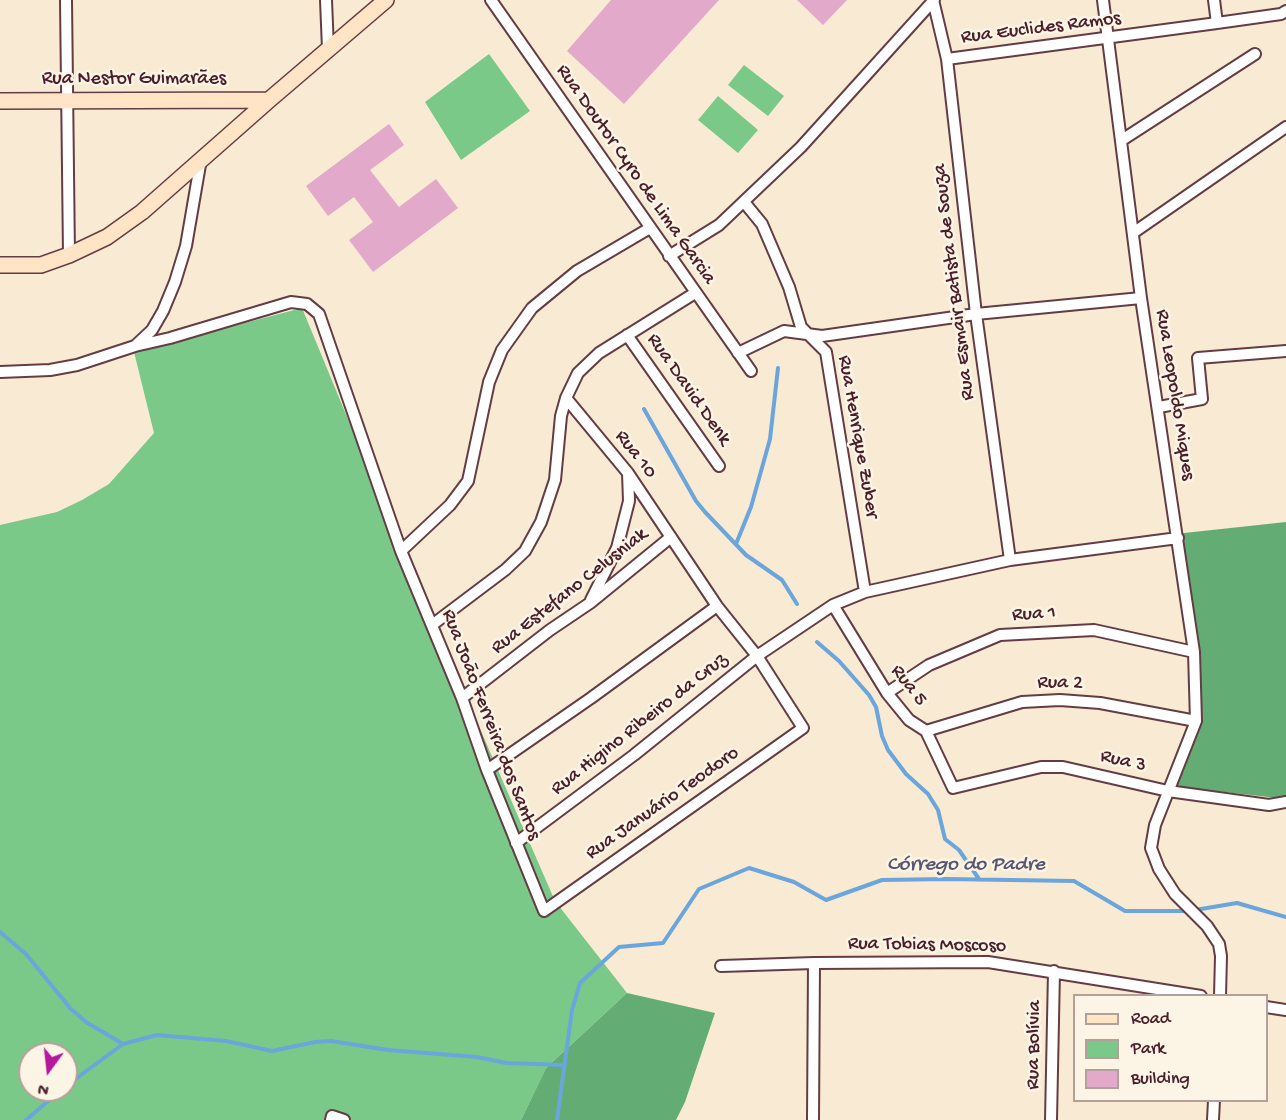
<!DOCTYPE html>
<html>
<head>
<meta charset="utf-8">
<style>
  body { margin:0 }
  #map { position:relative; width:1286px; height:1120px; overflow:hidden; background:#f8ead3; font-family:"Gochi Hand",sans-serif }
  canvas { display:block }
  .legend { position:absolute; left:1073px; top:994px; width:195px; height:108px; box-sizing:border-box; background:#fcf5e5; border:2px solid #b59f9b; margin:0; padding:8px 10px; list-style:none; font-size:18px; color:#4a1f2b }
  .legend li { display:flex; align-items:center; gap:12px; height:30px }
  .legend b { width:30px; border:2px solid #b59f9b }
  .north { position:absolute; left:18px; top:1042px; width:60px; height:60px; box-sizing:border-box; background:#fcf5e5; border:2px solid #b59f9b; border-radius:50%; rotate:195deg; font-size:16px; font-weight:700; line-height:24px; text-align:center; color:#4a1f2b }
  .north::after { content:''; display:block; margin:auto; width:21px; height:27px; background:#b5179e; clip-path:polygon(50% 0,100% 100%,50% 72%,0 100%) }
</style>
</head>
<body>
<div id="map">
<canvas width="1286" height="1120"></canvas>
<ul class="legend">
<li><b style="height:8px;background:#ffe4c6"></b>Road</li>
<li><b style="height:16px;background:#7ac989"></b>Park</li>
<li><b style="height:16px;background:#e3a9cb"></b>Building</li>
</ul>
<div class="north">N</div>
</div>
<script>
const ctx = document.querySelector('canvas').getContext('2d');
ctx.lineJoin = 'round';
function fill(path, color) {
  ctx.fillStyle = color;
  ctx.fill(path, 'evenodd');
}
function shape(rows) {
  const path = new Path2D();
  for (const r of rows) {
    path.moveTo(r[0], r[1]);
    for (let i = 2; i < r.length; i += 2) path.lineTo(r[i], r[i + 1]);
  }
  return path;
}
function strokePath(path, color, width, dash) {
  ctx.strokeStyle = color;
  ctx.lineWidth = width;
  ctx.lineCap = dash ? 'butt' : 'round';
  ctx.setLineDash(dash || []);
  ctx.stroke(path);
}
function write(font, color, halo, rows, align = 'center') {
  ctx.font = font + ' "Gochi Hand",sans-serif';
  ctx.lineWidth = 5;
  ctx.setLineDash([]);
  ctx.textBaseline = 'middle';
  ctx.strokeStyle = halo;
  ctx.fillStyle = color;
  for (const [text, x, y, turn = 0] of rows) {
    ctx.save();
    ctx.translate(x, y);
    ctx.rotate((+turn || 0) * Math.PI / 180);
    ctx.textAlign = isNaN(turn) ? turn : align;
    if (halo) ctx.strokeText(text, 0, 0);
    ctx.fillText(text, 0, 0);
    ctx.restore();
  }
}
fill(shape([
  [489,54,530,111,461,160,425,102],
  [744,65,784,96,768,116,728,85],
  [718,96,758,130,738,153,698,120],
  [302,308,400,545,555,901,627,993,546,1068,521,1120,0,1120,0,525,57,512,82,500,109,484,154,433,134,352],
  [30,1054,66,1054,66,1090,30,1090]
]), '#7ac989');
fill(shape([
  [1286,522,1286,799,1172,786,1197,720,1175,534],
  [627,993,715,1013,685,1102,676,1120,521,1120,546,1068]
]), '#63ad75');
strokePath(shape([
  [644,409,696,501,705,512,746,555,782,580,797,604],
  [736,544,751,507,770,439,778,368],
  [817,642,839,661,869,695,876,707,882,736,888,750,906,774,928,794,938,810,945,839,959,850,979,879],
  [1195,910,1237,903,1286,917],
  [0,932,26,954,70,1008,86,1022,123,1044],
  [66,1086,123,1044,157,1035,226,1041,272,1051,315,1042,331,1041,388,1050,477,1057,506,1063,565,1065],
  [26,1120,61,1090],
  [557,1120,572,1010,580,983,619,947,663,943,699,889,749,868,794,882,826,900,882,880,946,879,1074,881,1125,911,1187,911]
]), '#6aa6db', 4);
fill(shape([
  [611,0,719,0,624,104,567,51],
  [797,0,847,0,823,25],
  [389,124,404,145,370,170,399,207,436,179,458,208,373,272,349,240,373,222,354,197,328,216,306,186]
]), '#e3a9cb');
const minor = shape([
  [66,0,69,255],
  [326,0,328,49],
  [491,0,751,371],
  [933,0,947,59,976,314,1010,560],
  [1103,0,1141,298,1194,652,1196,721,1155,825,1151,848,1159,869,1175,894,1207,926,1219,944,1221,956,1220,996],
  [1214,0,1217,23],
  [947,59,1217,23,1281,14,1286,11],
  [1122,140,1255,54],
  [744,202,762,224,789,287,801,327,826,352,865,592],
  [1133,233,1286,127],
  [669,256,719,225,801,147,934,0],
  [627,335,719,466],
  [135,346,170,338,291,302,307,304,319,314,401,551,462,698,487,770,544,911,803,728,757,656,717,606,628,473,566,398],
  [738,353,784,331,822,336,976,314,1141,298],
  [0,372,50,370,77,365,135,346,152,330,163,311,175,282,186,246,201,159],
  [1159,407,1202,399,1198,358,1286,351],
  [401,551,450,505,468,481,489,382,502,350,532,308,577,271,650,228],
  [591,600,617,548,629,501,628,473],
  [833,605,887,693,909,720,926,731,953,788,1041,767,1063,767,1168,791,1269,805,1286,802],
  [432,625,505,570,525,551,541,522,555,480,561,416,566,398,578,373,599,353,695,293],
  [887,693,929,665,1000,635,1094,630,1194,652],
  [462,698,550,630,590,603,671,537],
  [926,731,1022,702,1060,700,1100,703,1196,721],
  [487,770,591,698,717,606],
  [516,843,634,755,757,656,833,605,865,592,1010,560,1178,538],
  [721,966,814,963,988,962,1201,996],
  [1266,1007,1286,1010],
  [331,1120,332,1116,344,1120],
  [813,1120,814,963],
  [1051,1120,1054,971],
  [1213,1120,1214,1100]
]);
const secondary = shape([
  [0,101,269,100],
  [0,265,41,265,69,255,107,237,142,212,269,100,386,0]
]);
strokePath(minor, '#643d44', 14);
strokePath(secondary, '#643d44', 18);
strokePath(minor, '#fff', 10);
strokePath(secondary, '#ffe4c6', 15);
write('20px', '#4a1f2b', '#fcf5e5', [
  ["Rua Euclides Ramos",1041,29,-7],
  ["Rua Nestor Guimarães",134,80],
  ["Rua Doutor Cyro de Lima Garcia",635,175,55],
  ["Rua Esmair Batista de Souza",955,282,-97],
  ["Rua David Denk",688,390,55],
  ["Rua Leopoldo Miques",1174,395,81],
  ["Rua Henrique Zuber",857,437,80],
  ["Rua 10",635,455,52],
  ["Rua Estefano Celusniak",570,592,-38],
  ["Rua 1",1034,615,-3],
  ["Rua 2",1060,684,1],
  ["Rua 5",908,686,52],
  ["Rua João Ferreira dos Santos",490,725,69],
  ["Rua Higino Ribeiro da Cruz",640,725,-38],
  ["Rua 3",1123,762,13],
  ["Rua Januário Teodoro",663,804,-35],
  ["Rua Tobias Moscoso",927,946,1],
  ["Rua Bolívia",1035,1045,-89]
]);
write('italic 21px', '#575571', '#fcf5e5', [
  ["Córrego do Padre",966,866]
]);
</script>
</body>
</html>
